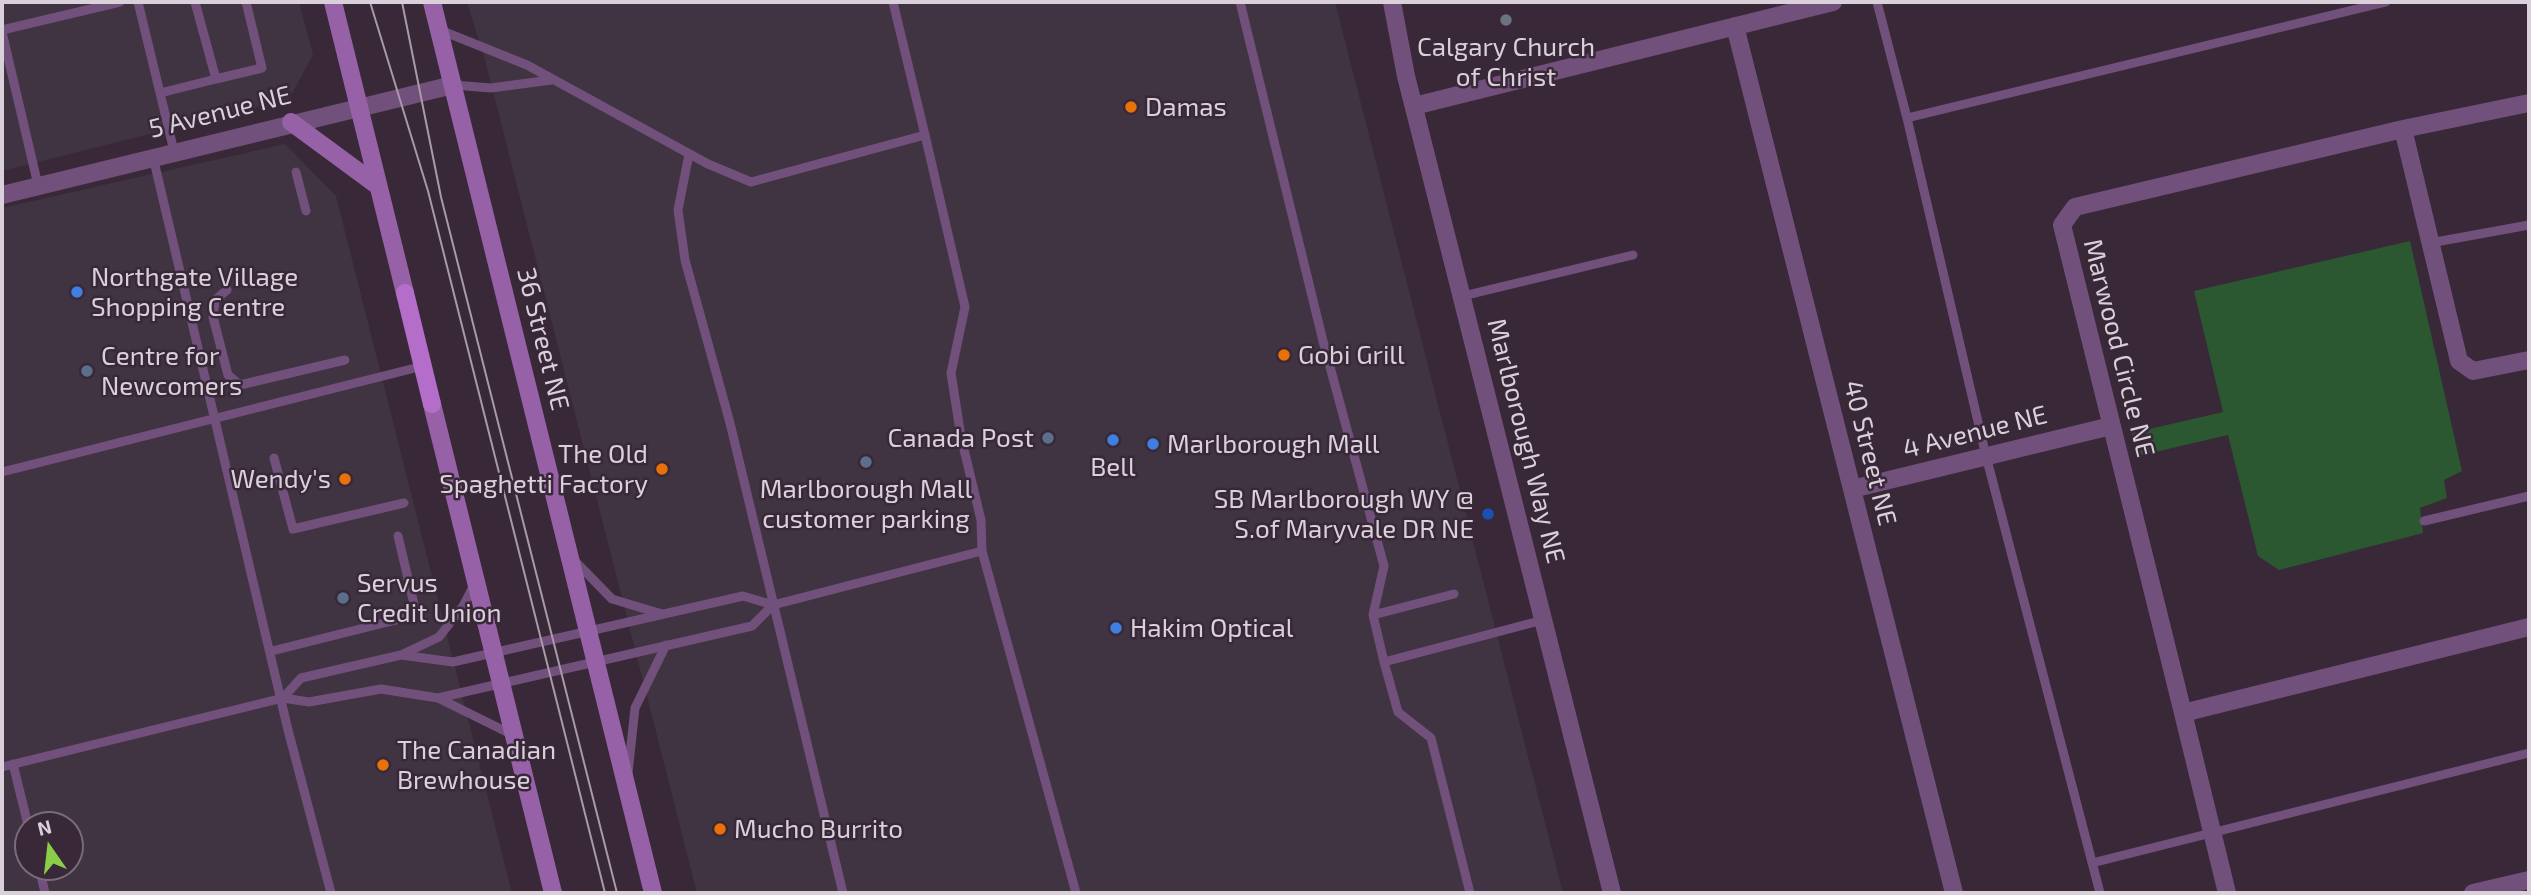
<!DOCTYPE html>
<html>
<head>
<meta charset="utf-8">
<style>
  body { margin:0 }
  #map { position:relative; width:2531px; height:895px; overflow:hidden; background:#382838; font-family:"Exo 2",sans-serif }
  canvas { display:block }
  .frame { position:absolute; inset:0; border:4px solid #dad0da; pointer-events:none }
  .north { position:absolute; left:14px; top:811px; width:70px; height:70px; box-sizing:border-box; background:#382838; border:2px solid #796b79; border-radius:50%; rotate:346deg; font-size:19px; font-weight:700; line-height:28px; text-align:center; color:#dad0da }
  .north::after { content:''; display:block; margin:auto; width:24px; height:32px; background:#8ace47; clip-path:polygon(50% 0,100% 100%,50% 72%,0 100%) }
</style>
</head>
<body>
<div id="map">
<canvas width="2531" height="895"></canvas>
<div class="frame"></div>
<div class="north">N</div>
</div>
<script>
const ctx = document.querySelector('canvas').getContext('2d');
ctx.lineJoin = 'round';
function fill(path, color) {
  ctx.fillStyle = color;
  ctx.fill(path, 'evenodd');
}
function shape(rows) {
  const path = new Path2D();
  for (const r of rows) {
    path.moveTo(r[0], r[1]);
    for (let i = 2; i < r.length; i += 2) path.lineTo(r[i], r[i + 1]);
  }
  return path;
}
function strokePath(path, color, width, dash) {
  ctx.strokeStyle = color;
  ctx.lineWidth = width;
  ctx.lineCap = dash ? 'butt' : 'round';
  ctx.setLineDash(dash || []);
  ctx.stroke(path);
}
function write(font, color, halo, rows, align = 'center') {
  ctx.font = font + ' "Exo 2",sans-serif';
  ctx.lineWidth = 5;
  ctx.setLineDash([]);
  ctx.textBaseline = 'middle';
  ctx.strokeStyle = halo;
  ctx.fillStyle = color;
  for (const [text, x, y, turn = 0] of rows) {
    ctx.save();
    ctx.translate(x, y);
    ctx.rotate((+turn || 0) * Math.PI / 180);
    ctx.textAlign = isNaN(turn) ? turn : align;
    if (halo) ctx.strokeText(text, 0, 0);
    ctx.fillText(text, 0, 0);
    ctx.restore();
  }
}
fill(shape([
  [2,2,299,2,313,55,289,99,2,171],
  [467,2,1335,2,1563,893,697,893,485,60],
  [285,144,336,196,512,893,2,893,2,208],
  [28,825,70,825,70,867,28,867]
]), '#403442');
fill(shape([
  [2410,241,2462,471,2444,480,2447,498,2420,508,2423,533,2279,570,2258,556,2228,435,2138,456,2132,433,2223,412,2194,291]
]), '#2b5731');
strokePath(shape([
  [138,2,174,151],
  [195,2,216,79,262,68,246,2],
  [893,2,925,135],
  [1240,2,1323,341,1384,566,1373,615,1384,662,1543,620],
  [1877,2,1907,118],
  [2,30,120,2],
  [2,32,38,185],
  [453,85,491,88,551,80],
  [160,93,216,79],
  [689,154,678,210,685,260,730,423,843,893],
  [153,157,288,730,331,893],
  [296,172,306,211],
  [2430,243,2529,225],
  [227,290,215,300,213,317,228,375,240,385,345,360],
  [1463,296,1633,255],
  [274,458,293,529,404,503],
  [2,472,423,366],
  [2424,521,2529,496],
  [982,551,1076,893],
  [573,559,612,599,662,614],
  [1373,615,1454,594],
  [272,651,408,617,414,604,398,536],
  [401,655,453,662,743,596,773,605],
  [1384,662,1398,712,1431,738,1470,893],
  [283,698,301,678,401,655,439,637,463,606,475,583],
  [438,698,752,626,773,605,982,551,981,520,961,437,951,373,965,307,925,135,751,182,708,164,527,65,440,30],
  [13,764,28,825],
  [2,767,283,698,309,702,381,689,438,698,513,735],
  [628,773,635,708,666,645],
  [2092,863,2529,753],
  [39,867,45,893],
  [2100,893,1986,456,1907,118,2386,2]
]), '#72507c', 9);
strokePath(shape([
  [1735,26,1954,893],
  [2529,103,2403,129,2075,207,2062,225,2183,713,2529,627],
  [1414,106,1833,2],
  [2403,129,2459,361,2473,371,2529,360],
  [1852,489,2111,426],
  [2183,713,2227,893],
  [2473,893,2529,880]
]), '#72507c', 18);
strokePath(shape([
  [1392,2,1406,76,1612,893],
  [2,195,453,85]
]), '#72507c', 18);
strokePath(shape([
  [333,2,405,293],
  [432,2,653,893],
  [291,122,378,186],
  [432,404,553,893]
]), '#9761a7', 18);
strokePath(shape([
  [405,293,432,404]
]), '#b46dc9', 18);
strokePath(shape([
  [370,2,428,191,605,893],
  [402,2,441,197,617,893]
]), '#a79ba7', 2);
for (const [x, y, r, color] of [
  [1506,20,7,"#6b7280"],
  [1131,107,7,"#e8710a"],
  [77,292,7,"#3f7fe0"],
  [1284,355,7,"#e8710a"],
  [87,371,7,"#5c6f8a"],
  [1048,438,7,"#5c6f8a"],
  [1113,440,7,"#3f7fe0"],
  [1153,444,7,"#3f7fe0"],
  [866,462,7,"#5c6f8a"],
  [662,469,7,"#e8710a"],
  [345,479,7,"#e8710a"],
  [1488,514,7,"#1a4fb4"],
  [343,598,7,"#5c6f8a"],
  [1116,628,7,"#3f7fe0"],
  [383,765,7,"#e8710a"],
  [720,829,7,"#e8710a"]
]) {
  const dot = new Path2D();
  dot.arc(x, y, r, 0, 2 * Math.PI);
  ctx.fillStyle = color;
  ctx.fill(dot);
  strokePath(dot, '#382838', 2.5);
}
write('26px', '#dad0da', '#382838', [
  ["Calgary Church",1506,47,"center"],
  ["of Christ",1506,77,"center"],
  ["Damas",1145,107],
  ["Northgate Village",91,277],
  ["Shopping Centre",91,307],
  ["Gobi Grill",1298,355],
  ["Centre for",101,356],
  ["Newcomers",101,386],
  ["Canada Post",1034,438,"right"],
  ["Marlborough Mall",1167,444],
  ["The Old",648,454,"right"],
  ["Spaghetti Factory",648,484,"right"],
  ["Bell",1113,467,"center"],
  ["Wendy's",331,479,"right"],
  ["Marlborough Mall",866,489,"center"],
  ["customer parking",866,519,"center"],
  ["SB Marlborough WY @",1474,499,"right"],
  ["S.of Maryvale DR NE",1474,529,"right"],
  ["Servus",357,583],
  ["Credit Union",357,613],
  ["Hakim Optical",1130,628],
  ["The Canadian",397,750],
  ["Brewhouse",397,780],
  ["Mucho Burrito",734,829]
], 'left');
write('26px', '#dad0da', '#382838', [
  ["5 Avenue NE",220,112,-14],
  ["36 Street NE",543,339,76],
  ["Marwood Circle NE",2119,348,76],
  ["4 Avenue NE",1975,432,-14],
  ["Marlborough Way NE",1526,441,76],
  ["40 Street NE",1870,453,76]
]);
</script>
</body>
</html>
